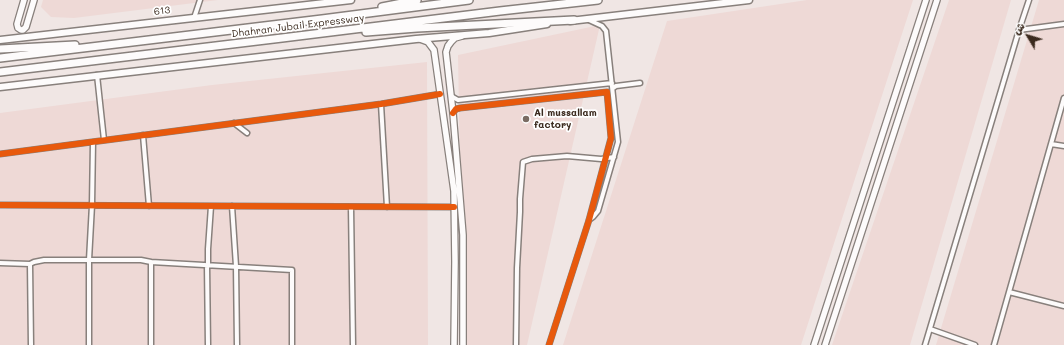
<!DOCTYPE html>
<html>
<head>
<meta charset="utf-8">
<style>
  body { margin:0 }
  #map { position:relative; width:1064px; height:345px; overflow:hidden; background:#f0e6e4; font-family:Mali,"Playpen Sans Arabic",sans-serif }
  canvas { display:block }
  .north { position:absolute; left:1008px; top:16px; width:40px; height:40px; -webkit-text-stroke:3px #fff; paint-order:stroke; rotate:308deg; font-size:11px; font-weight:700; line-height:16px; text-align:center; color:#3b2a1e }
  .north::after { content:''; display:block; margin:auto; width:14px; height:18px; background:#3b2a1e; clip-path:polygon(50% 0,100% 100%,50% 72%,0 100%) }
</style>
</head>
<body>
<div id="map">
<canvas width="1064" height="345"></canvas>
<div class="north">ش</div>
</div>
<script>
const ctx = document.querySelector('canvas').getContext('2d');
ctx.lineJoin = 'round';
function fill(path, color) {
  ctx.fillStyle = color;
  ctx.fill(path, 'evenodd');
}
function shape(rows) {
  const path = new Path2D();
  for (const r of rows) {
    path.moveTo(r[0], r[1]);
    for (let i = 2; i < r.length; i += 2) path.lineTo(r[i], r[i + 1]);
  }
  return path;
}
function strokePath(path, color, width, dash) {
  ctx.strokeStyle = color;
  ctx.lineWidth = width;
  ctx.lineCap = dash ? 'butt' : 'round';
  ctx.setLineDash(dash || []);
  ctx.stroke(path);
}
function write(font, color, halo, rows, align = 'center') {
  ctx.font = font + ' Mali,sans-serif';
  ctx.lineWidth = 3.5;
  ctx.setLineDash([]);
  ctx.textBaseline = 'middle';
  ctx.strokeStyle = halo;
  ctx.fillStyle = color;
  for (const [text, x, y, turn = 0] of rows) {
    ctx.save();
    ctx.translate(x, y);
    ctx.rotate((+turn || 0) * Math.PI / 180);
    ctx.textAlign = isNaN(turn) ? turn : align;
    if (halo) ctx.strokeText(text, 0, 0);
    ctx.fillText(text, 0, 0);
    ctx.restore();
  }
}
fill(shape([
  [43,0,218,0,74,18,51,17,41,7],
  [807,0,913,0,801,345,563,345,667,21],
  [949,0,1011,0,910,345,832,345],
  [1039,0,1064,0,1064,345,936,345],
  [600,25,527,345,463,345,458,55],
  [427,62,428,345,0,345,0,113,212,85]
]), '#eed9d6');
const street = shape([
  [194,18,200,0],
  [589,20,602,26,606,31,618,142,598,211,593,217,589,220],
  [1019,30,1064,24],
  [97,75,104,140],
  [613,88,616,86,640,83],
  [451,96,458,100,612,83],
  [381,104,387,207],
  [453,113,456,109,460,108,607,92,611,138,589,220,549,345],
  [234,123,247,133],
  [143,135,149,206],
  [1051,144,1064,146],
  [0,154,381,104,440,94],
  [0,205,454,207],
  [232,206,236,266,237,345],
  [351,207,353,345],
  [0,263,30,264,31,345],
  [30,264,34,262,44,260,141,260,151,262],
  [207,265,208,345],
  [208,265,208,249,211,206],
  [1009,292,1064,306],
  [930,329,975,345],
  [89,345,89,260,92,205,93,142],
  [151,345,151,262,292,270,292,345],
  [516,345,517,268,520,212,520,199,523,162,532,159,567,156,601,159,614,157],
  [925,345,1019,30,1029,0],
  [994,345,1064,98]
]);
const secondary = shape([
  [24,0,17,24,18,28,21,30,23,30,26,27,34,0],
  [462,36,455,38,451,42,448,46,446,52,453,113,463,235,463,345],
  [420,39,428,42,434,50,454,191,455,262,454,345],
  [814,345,926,0],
  [825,345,937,0]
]);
const primary = shape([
  [570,21,749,0],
  [0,40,351,0],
  [0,87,416,39,489,33,547,24]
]);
const highway = shape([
  [382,7,417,0],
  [366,32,417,28,574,20],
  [0,49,75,45],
  [0,58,322,19,469,0],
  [0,72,282,38,500,11,598,0]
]);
strokePath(street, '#88807c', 7);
strokePath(secondary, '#88807c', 8);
strokePath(primary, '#88807c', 9);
strokePath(highway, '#88807c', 10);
strokePath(street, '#fdfbfb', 4);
strokePath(secondary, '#fdfbfb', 5.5);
strokePath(primary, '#fdfbfb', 6);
strokePath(highway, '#fdfbfb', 7);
strokePath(shape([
  [453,113,456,109,460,108,607,92,611,138,589,220,549,345],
  [0,154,381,104,440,94],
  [0,205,454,207]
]), '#e8590c', 6);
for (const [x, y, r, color] of [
  [526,119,4,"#7a6c63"]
]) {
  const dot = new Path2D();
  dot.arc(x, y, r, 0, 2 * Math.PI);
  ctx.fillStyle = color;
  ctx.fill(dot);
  strokePath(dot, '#fff', 1.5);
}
write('10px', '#3b2a1e', '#fff', [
  ["613",162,11,-7],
  ["Dhahran Jubail Expressway",298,26,-7]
]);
write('bold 10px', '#3b2a1e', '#fff', [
  ["Al mussallam",534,113],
  ["factory",534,125]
], 'left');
</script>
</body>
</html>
